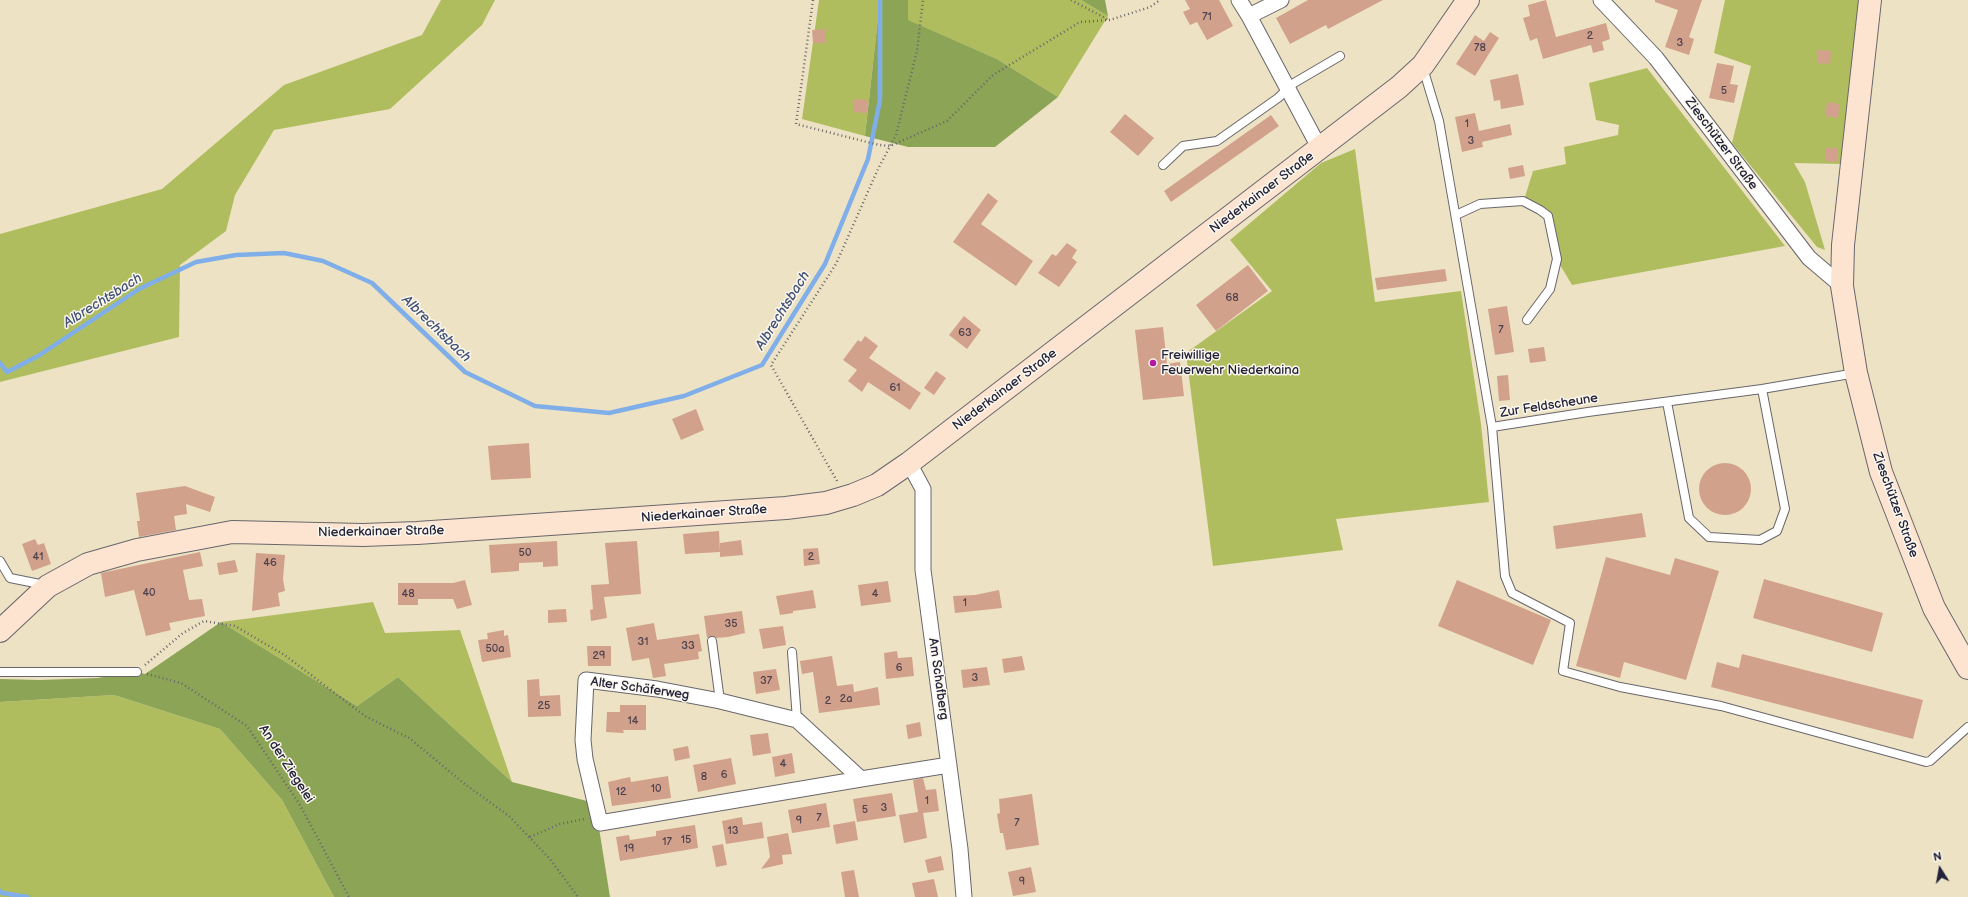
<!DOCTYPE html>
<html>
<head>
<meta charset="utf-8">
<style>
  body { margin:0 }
  #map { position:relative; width:1968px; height:897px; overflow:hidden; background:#ede3c4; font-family:"Balsamiq Sans",sans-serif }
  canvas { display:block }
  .north { position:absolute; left:1920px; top:849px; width:40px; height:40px; -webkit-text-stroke:3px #fbf7ec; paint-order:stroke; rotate:349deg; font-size:11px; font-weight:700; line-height:16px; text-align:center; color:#22223b }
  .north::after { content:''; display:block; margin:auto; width:14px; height:18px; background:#22223b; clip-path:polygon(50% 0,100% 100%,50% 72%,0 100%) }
</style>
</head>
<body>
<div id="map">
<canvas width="1968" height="897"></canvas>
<div class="north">N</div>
</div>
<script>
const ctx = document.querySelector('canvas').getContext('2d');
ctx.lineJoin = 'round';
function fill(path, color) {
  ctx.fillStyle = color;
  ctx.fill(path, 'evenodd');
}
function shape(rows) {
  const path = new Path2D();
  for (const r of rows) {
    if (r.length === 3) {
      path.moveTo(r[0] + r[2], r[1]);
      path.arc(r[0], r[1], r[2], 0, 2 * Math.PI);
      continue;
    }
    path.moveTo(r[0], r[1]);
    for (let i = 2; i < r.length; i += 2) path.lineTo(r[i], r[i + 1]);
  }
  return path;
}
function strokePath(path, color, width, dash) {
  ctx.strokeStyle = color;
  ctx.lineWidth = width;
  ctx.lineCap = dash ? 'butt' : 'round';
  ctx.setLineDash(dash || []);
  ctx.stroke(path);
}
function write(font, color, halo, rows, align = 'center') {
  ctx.font = font + ' "Balsamiq Sans",sans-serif';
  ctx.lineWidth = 3;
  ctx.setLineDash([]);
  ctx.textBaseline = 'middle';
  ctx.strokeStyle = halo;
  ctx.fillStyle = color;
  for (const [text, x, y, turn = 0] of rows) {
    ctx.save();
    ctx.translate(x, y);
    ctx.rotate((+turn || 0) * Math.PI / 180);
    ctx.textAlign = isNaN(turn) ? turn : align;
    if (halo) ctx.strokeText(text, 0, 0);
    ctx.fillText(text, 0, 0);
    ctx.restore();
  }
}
fill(shape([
  [441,0,495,0,482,25,390,109,274,130,235,195,226,231,180,265,179,337,0,382,0,234,162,189,284,85,422,35],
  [819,0,880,0,865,136,802,119],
  [908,0,1081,0,1108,16,1058,97,997,59,907,20],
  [1725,0,1861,0,1842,164,1794,163,1805,182,1825,250,1817,247,1732,143,1751,66,1714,53],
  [1647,68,1785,246,1572,285,1557,260,1548,215,1524,200,1533,171,1566,164,1564,147,1618,135,1619,125,1596,120,1589,83],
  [1355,149,1375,302,1461,291,1481,424,1489,502,1336,519,1343,550,1213,566,1186,353,1272,291,1230,240,1321,163],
  [373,602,385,633,460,630,512,782,398,677,357,706,221,622],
  [114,695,220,729,282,800,334,897,0,897,0,702]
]), '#b0bd5f');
fill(shape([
  [880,0,908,0,908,20,997,59,1058,97,995,147,908,147,865,136],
  [1081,0,1105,0,1108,16],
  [221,622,357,706,398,677,512,782,595,803,610,897,334,897,282,800,220,729,114,695,0,702,0,679,40,680,97,678,137,672,145,674]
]), '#8ca456');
strokePath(shape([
  [0,363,7,372,38,356,139,289,196,262,236,255,284,253,323,261,372,283,465,372,535,406,609,413,684,396,762,365,825,264,868,159,880,100,880,0],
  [0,891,2,893,28,897]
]), '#7faee9', 4.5);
fill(shape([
  [1185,0,1219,0,1233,26,1207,40,1197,22,1190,25,1183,12,1190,9],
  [1308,0,1383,0,1328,29,1326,25,1290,44,1276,18],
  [1546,0,1556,37,1606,23,1610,39,1602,42,1604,50,1593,53,1591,45,1543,59,1537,38,1530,41,1523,18,1530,16,1528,5],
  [1655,0,1702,0,1689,37,1694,39,1689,55,1665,47,1678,10,1655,2],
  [826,29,826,43,813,43,812,30],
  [1490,32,1499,38,1475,76,1456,64,1475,35,1484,41],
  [1818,50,1831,51,1830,64,1817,63],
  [1717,63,1734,66,1730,84,1738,85,1734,103,1709,98],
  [1518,74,1524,105,1501,109,1500,100,1494,101,1490,80],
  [854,99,868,100,867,113,854,112],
  [1827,102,1840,104,1838,118,1825,116],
  [1475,113,1479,131,1510,124,1512,135,1482,142,1483,147,1462,152,1455,117],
  [1125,114,1154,138,1138,156,1110,132],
  [1271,115,1279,126,1171,202,1164,191],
  [1825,148,1838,148,1838,162,1825,161],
  [1523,165,1525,176,1510,179,1508,168],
  [988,193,998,201,981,224,1033,261,1016,286,953,242],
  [1067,243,1077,250,1072,258,1077,262,1059,287,1038,273,1052,254,1056,256],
  [1248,265,1268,291,1216,331,1196,305],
  [1445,269,1447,281,1377,290,1375,278],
  [1507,306,1514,352,1495,355,1488,309],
  [964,316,981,330,967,349,949,335],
  [1163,327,1167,364,1180,362,1184,396,1143,400,1135,330],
  [865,336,878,346,869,358,921,393,910,410,868,382,862,392,848,381,857,370,843,360,858,340,861,342],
  [1544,347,1546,361,1530,363,1528,349],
  [936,371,946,378,934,395,924,388],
  [1508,375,1510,400,1499,401,1497,376],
  [696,409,704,430,681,440,672,419],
  [529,443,531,478,491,480,488,446],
  [1725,489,26],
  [185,486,215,497,210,512,186,504,187,514,174,516,176,530,139,537,137,521,140,521,136,493],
  [1642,513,1646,537,1556,549,1553,526],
  [719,531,720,552,685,554,683,534],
  [35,539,38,545,44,543,51,564,32,571,22,544],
  [741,540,743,555,720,557,720,543],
  [557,541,558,566,543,567,543,562,519,563,519,571,491,573,489,545],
  [637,541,641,594,604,597,607,618,591,621,590,610,593,609,591,585,609,584,605,543],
  [818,548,820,564,804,566,803,549],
  [200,552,203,566,183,570,189,600,202,599,205,616,169,623,171,630,146,636,134,590,105,597,101,573],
  [256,553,285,555,283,579,285,591,278,593,280,606,252,611],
  [1606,557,1670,575,1675,558,1719,571,1686,680,1624,662,1620,678,1576,666],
  [235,560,238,572,219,575,217,563],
  [1764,579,1883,613,1872,652,1753,618],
  [465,580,472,605,457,609,453,599,418,599,418,605,398,605,398,583,453,583],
  [1457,580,1551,620,1533,665,1438,626],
  [888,581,891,602,861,606,858,585],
  [813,590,816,608,793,611,793,613,780,615,776,596],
  [999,590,1002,608,955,613,953,596,975,595],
  [566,609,567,622,548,623,548,610],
  [742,611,745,633,728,637,716,638,711,636,707,638,704,616],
  [654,623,657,640,699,634,702,651,698,652,699,659,664,664,666,676,653,678,649,658,632,661,626,628],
  [783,626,786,645,763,649,759,629],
  [504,630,504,636,508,635,511,657,482,662,478,640,488,639,487,633],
  [587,646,611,646,611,666,588,666],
  [897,651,898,658,912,657,914,676,886,679,884,653],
  [1742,654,1923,700,1913,739,1711,687,1717,662,1739,668],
  [832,656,837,686,853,684,854,692,878,687,880,705,819,713,813,672,802,674,800,661],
  [1022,656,1025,670,1004,673,1002,659],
  [987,667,990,685,963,688,961,670],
  [776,669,780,690,756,694,753,672],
  [539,679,540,696,560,695,561,716,528,717,527,680],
  [620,705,646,705,646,730,623,730,624,733,606,732,607,712,620,712],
  [920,722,922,736,908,739,906,725],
  [768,733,771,753,753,756,750,735],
  [688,746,690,758,675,761,673,749],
  [792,753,795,773,775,777,772,757],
  [731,758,736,784,698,792,693,765],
  [668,776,671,798,612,806,608,782,630,777,631,782],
  [923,778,926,790,936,789,939,811,923,813,927,838,904,843,899,815,918,812,913,780],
  [892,793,896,816,857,822,853,799],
  [1032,794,1039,845,1006,850,1003,833,1000,833,997,814,1000,813,999,799],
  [826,803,830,827,792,833,788,810],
  [742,817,743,825,762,822,764,838,726,844,722,821],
  [855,821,858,840,836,844,833,825],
  [695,825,698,848,620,861,616,837,629,835,630,840,656,836,656,831],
  [788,833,792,854,782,855,783,864,761,869,770,857,767,837],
  [723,844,727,865,716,867,712,846],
  [941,856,944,870,928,873,925,860],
  [1031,867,1036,892,1013,896,1008,872],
  [854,870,859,897,845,897,841,872],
  [934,879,938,897,915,897,912,883]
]), '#d2a18b');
const lane = shape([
  [1423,68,1439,121,1492,427,1588,412,1762,389,1856,373],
  [1163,165,1183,146,1217,141,1278,98,1294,83,1340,56],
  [1456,215,1480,204,1523,201,1540,210,1548,216,1557,259,1550,289,1527,320],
  [1667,402,1689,518,1709,537,1760,540,1777,531,1785,509,1762,389],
  [1492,427,1505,576,1512,593,1570,623,1563,671,1620,687,1721,706,1926,762,1930,761,1968,727],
  [0,561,10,578,45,585],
  [712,641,720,701],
  [792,652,797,720],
  [0,672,137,672]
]);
const street = shape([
  [1239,0,1249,16,1320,149],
  [1601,0,1656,58,1809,258,1842,286],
  [1249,16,1281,0],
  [909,463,923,489,923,570,960,849,964,897],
  [861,779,600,823,585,759,583,740,586,680,657,689,720,701,797,720,861,779,949,765]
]);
const secondary = shape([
  [1870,0,1843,245,1842,286,1856,373,1881,472,1934,608,1968,668],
  [0,631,48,586,88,564,137,550,232,532,363,535,417,533,786,508,826,503,853,495,877,485,909,463,1399,87,1423,65,1468,0]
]);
strokePath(lane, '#69666b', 10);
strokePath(street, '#69666b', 17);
strokePath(secondary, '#69666b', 24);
strokePath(shape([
  [813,0,796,124,879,145,890,146,947,121,993,75,1080,22,1110,20,1150,7,1160,0],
  [1071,0,1109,20],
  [837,481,771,365,836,264,878,169,896,135,917,51,923,0],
  [145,665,183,633,204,621,235,626,286,656,365,716,409,738,466,785,509,816,550,859,578,897],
  [147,674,181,683,247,726,300,805,349,897],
  [530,837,560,824,584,819]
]), '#69666b', 2.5, [1, 3]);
strokePath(lane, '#fff', 8);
strokePath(street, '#fff', 15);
strokePath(secondary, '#fde4d1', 22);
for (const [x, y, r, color] of [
  [1153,363,4,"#b5179e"]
]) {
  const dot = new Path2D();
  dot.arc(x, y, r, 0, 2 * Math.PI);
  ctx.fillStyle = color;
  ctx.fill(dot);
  strokePath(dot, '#fbf7ec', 1.5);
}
write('11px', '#4e424f', null, [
  ["71",1207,17],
  ["2",1590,36],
  ["3",1680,43],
  ["78",1480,48],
  ["5",1724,91],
  ["1",1467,124],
  ["3",1471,141],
  ["68",1232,298],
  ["7",1501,330],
  ["63",965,333],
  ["61",895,388],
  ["50",525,553],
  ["41",38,557],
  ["2",811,557],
  ["46",270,563],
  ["40",149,593],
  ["48",408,594],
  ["4",875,594],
  ["1",965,603],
  ["35",731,624],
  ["31",643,642],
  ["33",688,646],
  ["50a",495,649],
  ["29",599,656],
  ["6",899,668],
  ["3",975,678],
  ["37",766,681],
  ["2a",846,699],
  ["2",828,701],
  ["25",544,706],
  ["14",633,721],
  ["4",783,764],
  ["6",724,775],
  ["8",704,777],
  ["10",656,789],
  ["12",621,792],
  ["1",927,801],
  ["3",884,808],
  ["5",865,810],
  ["7",819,818],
  ["9",799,821],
  ["7",1017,823],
  ["13",733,831],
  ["15",686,840],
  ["17",667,842],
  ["19",629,849],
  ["9",1022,882]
]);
write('13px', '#22223b', '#fbf7ec', [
  ["Zieschützer Straße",1721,144,53],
  ["Niederkainaer Straße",1262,193,-37],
  ["Niederkainaer Straße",1005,390,-37],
  ["Zur Feldscheune",1549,406,-9],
  ["Zieschützer Straße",1895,505,70],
  ["Niederkainaer Straße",704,514,-4],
  ["Niederkainaer Straße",381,532,-1],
  ["Am Schafberg",938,679,82],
  ["Alter Schäferweg",640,689,8],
  ["An der Ziegelei",286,764,57]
]);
write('13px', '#22223b', '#fbf7ec', [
  ["Freiwillige",1161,356],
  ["Feuerwehr Niederkaina",1161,371]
], 'left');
write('italic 14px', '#435378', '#fbf7ec', [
  ["Albrechtsbach",103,301,-32],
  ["Albrechtsbach",783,311,-58],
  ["Albrechtsbach",436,329,44]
]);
</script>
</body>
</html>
